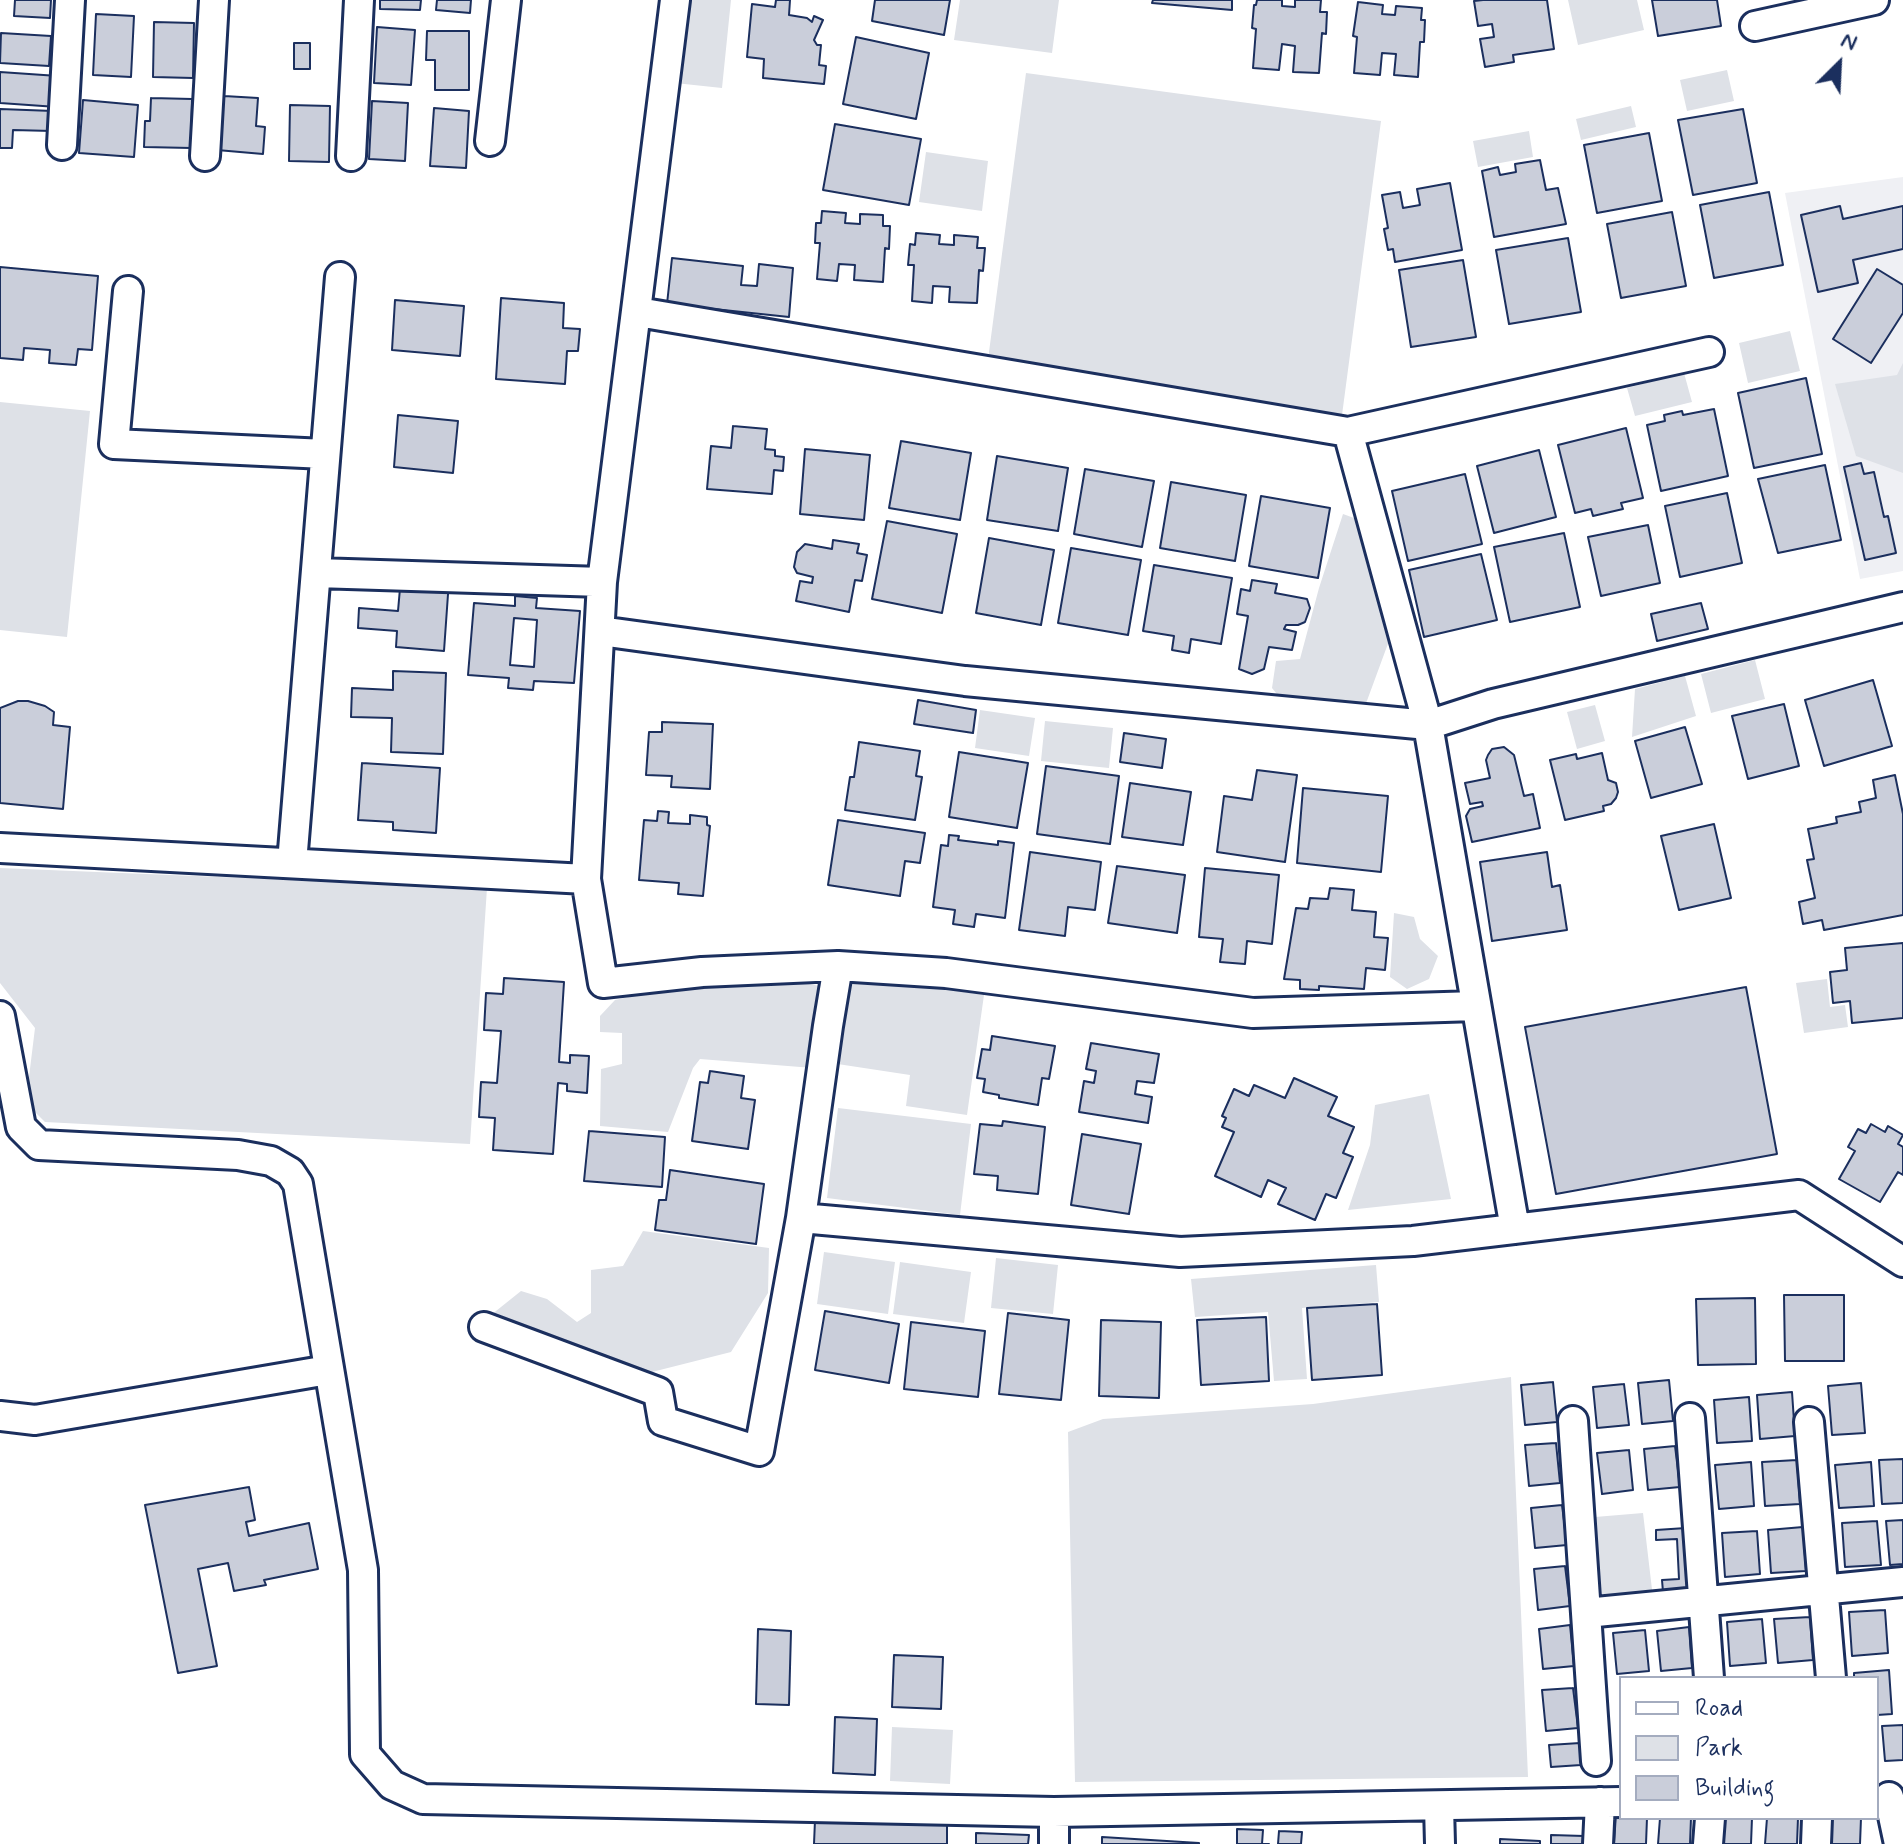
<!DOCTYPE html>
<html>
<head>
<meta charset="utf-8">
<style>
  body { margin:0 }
  #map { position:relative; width:1903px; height:1844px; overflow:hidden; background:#fff; font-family:Mynerve,sans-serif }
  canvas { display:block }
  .legend { position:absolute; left:1619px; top:1676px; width:260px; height:144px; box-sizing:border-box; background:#fff; border:2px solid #a4acbf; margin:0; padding:10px 14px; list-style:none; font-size:24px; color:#1b2f5e }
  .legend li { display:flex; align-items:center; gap:16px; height:40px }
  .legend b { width:40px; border:2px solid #a4acbf }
  .north { position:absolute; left:1799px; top:24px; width:80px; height:80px; -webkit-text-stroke:6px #fff; paint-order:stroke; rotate:24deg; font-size:22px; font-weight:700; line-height:32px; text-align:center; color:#1b2f5e }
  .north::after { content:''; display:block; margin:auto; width:28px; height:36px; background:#1b2f5e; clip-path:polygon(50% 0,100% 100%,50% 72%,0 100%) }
</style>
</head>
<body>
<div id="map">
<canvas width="1903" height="1844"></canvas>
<ul class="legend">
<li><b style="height:10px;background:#fff"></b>Road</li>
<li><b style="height:22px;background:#dee1e7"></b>Park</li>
<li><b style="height:22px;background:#caceda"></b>Building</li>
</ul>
<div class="north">N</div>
</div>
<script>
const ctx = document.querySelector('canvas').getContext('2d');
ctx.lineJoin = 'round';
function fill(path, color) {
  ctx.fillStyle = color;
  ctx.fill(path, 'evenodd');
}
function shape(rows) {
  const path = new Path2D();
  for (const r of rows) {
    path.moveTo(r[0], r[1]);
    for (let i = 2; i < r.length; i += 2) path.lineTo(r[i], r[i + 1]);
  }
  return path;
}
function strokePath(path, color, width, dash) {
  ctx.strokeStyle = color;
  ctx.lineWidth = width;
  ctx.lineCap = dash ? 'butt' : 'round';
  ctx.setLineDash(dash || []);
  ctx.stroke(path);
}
fill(shape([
  [1903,177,1903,571,1860,579,1785,193]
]), '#eff0f4');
fill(shape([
  [683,0,731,0,722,88,675,83],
  [960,0,1059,0,1052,53,954,40],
  [1568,0,1637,0,1644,30,1578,45],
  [1727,70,1734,101,1687,111,1680,80],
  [1026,73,1381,121,1342,415,987,367],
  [1631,106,1636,127,1581,140,1576,119],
  [1529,131,1533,157,1478,167,1473,141],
  [926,152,988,161,982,211,919,202],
  [1790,331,1800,371,1748,383,1739,343],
  [1903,363,1903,473,1856,456,1835,384,1897,375],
  [1684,373,1692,402,1635,416,1627,388],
  [0,402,90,411,67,637,0,630],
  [1343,514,1365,522,1393,630,1361,717,1289,709,1272,688,1276,661,1300,659,1319,588],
  [1755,660,1765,699,1711,713,1701,674],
  [1685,676,1696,716,1632,737,1635,689],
  [1595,705,1605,741,1577,749,1567,712],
  [980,710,1035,718,1029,756,975,748],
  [1045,721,1113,728,1109,768,1041,761],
  [0,868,487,888,470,1144,45,1122,32,1109,29,1077,35,1028,0,983],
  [1394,913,1414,917,1420,939,1438,956,1429,979,1407,989,1390,977],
  [844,974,984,995,967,1115,906,1106,910,1075,831,1063],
  [716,978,776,978,820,986,813,1068,700,1059,693,1068,668,1132,600,1126,601,1069,622,1064,622,1033,600,1032,600,1016,615,1000],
  [1827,979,1830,1007,1845,1005,1848,1027,1804,1033,1796,983],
  [1429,1094,1451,1199,1348,1210,1370,1145,1375,1105],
  [838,1108,971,1124,960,1215,827,1198],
  [643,1231,769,1248,768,1293,731,1352,648,1373,587,1362,486,1319,521,1291,547,1299,577,1322,591,1313,591,1270,623,1266],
  [824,1252,895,1262,888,1314,817,1304],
  [996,1258,1058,1265,1053,1314,991,1308],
  [900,1262,971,1272,964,1323,893,1314],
  [1376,1265,1379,1302,1302,1308,1307,1379,1274,1381,1268,1312,1195,1317,1191,1279],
  [1511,1377,1528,1777,1075,1782,1068,1432,1103,1419,1313,1404],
  [1643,1513,1653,1598,1602,1600,1595,1517],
  [892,1727,953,1730,950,1784,890,1781]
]), '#dee1e7');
const building = shape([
  [15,0,51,0,50,18,14,16,15,0],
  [380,0,421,0,420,10,380,9,380,0],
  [437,0,471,0,470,13,436,10,437,0],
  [776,0,790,0,789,15,807,18,812,22,814,16,823,20,814,40,817,45,821,45,819,65,826,66,824,84,763,78,764,59,747,57,752,4,775,7,776,0],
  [875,0,950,0,944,35,872,21,875,0],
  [1153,0,1232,0,1232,10,1152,3,1153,0],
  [1257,0,1282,0,1282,6,1295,7,1295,0,1321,0,1320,12,1327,12,1326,34,1322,33,1319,73,1293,72,1295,46,1282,44,1279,70,1253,68,1256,29,1252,28,1254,5,1256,5,1257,0],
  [1483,0,1547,0,1554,49,1513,55,1514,62,1485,67,1480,39,1494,37,1492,24,1478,26,1474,1,1483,0],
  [1652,0,1717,0,1721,26,1658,36,1652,0],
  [1358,2,1383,5,1382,14,1395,15,1396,6,1422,8,1421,20,1425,20,1424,42,1420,42,1418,77,1394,75,1396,54,1382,53,1380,75,1354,73,1357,37,1353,36,1358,2],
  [96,14,134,16,131,77,93,75,96,14],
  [154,22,194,23,193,78,153,77,154,22],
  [377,27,415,30,411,85,374,83,377,27],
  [427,31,469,31,469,90,435,90,435,60,426,60,427,31],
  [1,33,51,36,49,66,0,63,1,33],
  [856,37,929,53,916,119,843,104,856,37],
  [294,43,310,43,310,69,294,69,294,43],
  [0,72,58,76,57,107,0,103,0,72],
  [224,96,258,98,256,126,265,127,263,154,217,150,224,96],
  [151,98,192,99,191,148,144,147,145,121,150,121,151,98],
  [83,100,138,105,134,157,79,153,83,100],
  [372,101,408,103,405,161,369,159,372,101],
  [290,105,330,106,329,162,289,161,290,105],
  [434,108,469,111,466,168,430,166,434,108],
  [0,109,53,111,52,131,13,130,12,148,0,148,0,109],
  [1743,109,1757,183,1693,195,1678,120,1743,109],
  [835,124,921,139,909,205,823,190,835,124],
  [1649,133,1662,201,1597,213,1584,145,1649,133],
  [1540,160,1546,190,1558,188,1566,224,1494,237,1482,171,1498,167,1500,175,1516,172,1515,164,1540,160],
  [1450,183,1462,250,1395,262,1393,249,1388,250,1384,229,1388,228,1382,195,1400,192,1403,208,1420,205,1417,189,1450,183],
  [1769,192,1783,265,1714,278,1700,205,1769,192],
  [1840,206,1843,219,1903,206,1903,249,1853,260,1858,283,1818,292,1801,215,1840,206],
  [822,211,846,213,845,223,860,224,860,214,883,215,883,226,890,226,889,249,885,248,883,282,854,280,855,265,839,264,837,281,817,279,820,243,815,243,816,223,821,223,822,211],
  [1672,212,1686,286,1621,298,1607,224,1672,212],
  [916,233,940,235,939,244,954,245,954,235,978,237,977,248,985,248,983,271,979,270,977,303,949,302,950,287,933,286,932,303,912,301,914,265,908,265,910,244,915,245,916,233],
  [1568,238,1581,312,1509,324,1496,250,1568,238],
  [672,258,743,266,741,285,757,286,759,264,793,268,789,317,667,304,672,258],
  [1463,260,1476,337,1411,347,1399,270,1463,260],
  [0,267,98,276,92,350,78,349,76,365,49,363,50,350,24,348,23,360,0,358,0,267],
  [1877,269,1903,285,1903,313,1871,363,1833,339,1877,269],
  [501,298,564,303,563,328,580,329,578,351,567,351,565,384,496,379,501,298],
  [395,300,464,306,460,356,392,350,395,300],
  [1806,378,1822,454,1754,468,1738,393,1806,378],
  [1714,409,1728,476,1661,491,1647,425,1665,421,1664,415,1682,411,1683,415,1714,409],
  [398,415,458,421,453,473,394,467,398,415],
  [733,426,767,429,765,449,775,450,775,456,784,457,783,471,774,470,772,494,707,489,711,446,731,448,733,426],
  [1626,428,1643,498,1621,503,1623,509,1593,516,1591,509,1575,513,1558,445,1626,428],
  [901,441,971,453,960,520,889,508,901,441],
  [805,449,870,455,864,520,800,514,805,449],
  [1539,450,1556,517,1494,533,1477,466,1539,450],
  [997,456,1068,468,1058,531,987,520,997,456],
  [1861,463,1864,474,1874,472,1884,517,1888,516,1896,553,1865,560,1844,467,1861,463],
  [1825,465,1841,540,1778,553,1758,479,1825,465],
  [1085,469,1154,481,1142,547,1074,534,1085,469],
  [1465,474,1482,544,1408,561,1392,491,1465,474],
  [1171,482,1246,495,1235,561,1160,548,1171,482],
  [1727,493,1742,563,1680,577,1665,506,1727,493],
  [1261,496,1330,508,1318,578,1249,566,1261,496],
  [887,521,957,534,942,613,872,599,887,521],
  [1648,525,1660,583,1601,596,1588,537,1648,525],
  [1564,533,1580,607,1510,622,1494,547,1564,533],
  [989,538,1054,550,1041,625,976,613,989,538],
  [833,540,859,544,857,553,867,555,862,581,855,580,849,612,796,601,800,581,812,583,813,577,797,573,794,567,797,552,805,544,832,549,833,540],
  [1071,548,1141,560,1128,635,1058,623,1071,548],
  [1481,554,1497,620,1424,637,1409,570,1481,554],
  [1154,565,1232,578,1221,644,1191,639,1189,653,1172,650,1174,636,1143,631,1154,565],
  [401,577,449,580,444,651,396,647,397,631,358,628,359,608,398,611,401,577],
  [1252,580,1277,584,1275,593,1307,599,1310,608,1305,622,1298,625,1286,625,1284,629,1296,632,1292,650,1269,647,1264,669,1252,674,1239,669,1248,616,1237,614,1241,589,1250,591,1252,580],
  [515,596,537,598,536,608,580,611,574,683,534,681,533,690,508,688,509,678,468,675,474,603,515,606,515,596],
  [514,618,537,620,534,667,510,665,514,618],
  [1701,603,1708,629,1657,641,1651,614,1701,603],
  [393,671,446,673,443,754,391,752,392,718,351,717,352,688,393,690,393,671],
  [1873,680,1892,746,1824,766,1805,700,1873,680],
  [918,700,976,710,973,733,914,724,918,700],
  [18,701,28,701,45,706,54,712,53,725,70,727,63,809,0,803,0,708,18,701],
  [1784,704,1799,766,1748,779,1732,716,1784,704],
  [662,722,713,724,710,789,671,787,672,776,646,775,649,732,662,732,662,722],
  [1685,727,1702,784,1651,798,1635,741,1685,727],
  [1124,733,1166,739,1162,768,1120,762,1124,733],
  [859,742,920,751,916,776,922,777,915,820,845,810,850,777,854,777,859,742],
  [1504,747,1514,755,1524,796,1533,794,1540,828,1472,842,1466,816,1470,809,1483,806,1482,802,1470,804,1465,783,1490,778,1486,760,1488,755,1492,749,1504,747],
  [959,752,1028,763,1017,828,949,817,959,752],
  [1602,753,1608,780,1616,783,1618,792,1616,798,1611,804,1603,806,1604,811,1565,820,1550,760,1576,754,1577,759,1602,753],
  [362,763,440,768,436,833,393,830,393,822,358,820,362,763],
  [1046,766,1119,776,1110,844,1037,834,1046,766],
  [1257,770,1297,775,1285,862,1217,852,1224,796,1252,800,1257,770],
  [1895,775,1903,814,1903,915,1824,930,1822,920,1803,924,1799,902,1815,898,1807,860,1814,859,1808,829,1837,823,1836,817,1861,812,1859,802,1876,798,1873,780,1895,775],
  [1130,783,1191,792,1183,845,1122,837,1130,783],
  [1303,788,1388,796,1381,872,1297,863,1303,788],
  [658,811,669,812,668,823,690,824,690,815,707,817,707,825,710,826,703,896,678,894,679,883,639,880,644,820,657,821,658,811],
  [838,820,925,833,920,863,905,861,900,896,828,885,838,820],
  [1714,824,1731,898,1679,910,1661,836,1714,824],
  [949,835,959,836,958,840,998,845,998,841,1014,843,1005,918,976,914,974,927,953,924,955,910,933,907,941,845,948,846,949,835],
  [1030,852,1101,862,1095,910,1068,907,1065,936,1019,930,1030,852],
  [1547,852,1552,887,1560,885,1567,930,1492,941,1480,862,1547,852],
  [1117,866,1185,875,1177,933,1108,923,1117,866],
  [1205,868,1279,875,1272,944,1247,941,1245,964,1220,962,1223,939,1199,937,1205,868],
  [1330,888,1354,890,1352,910,1376,912,1374,937,1388,938,1385,970,1366,968,1364,989,1319,986,1319,990,1300,989,1300,980,1284,979,1296,908,1308,909,1310,898,1328,899,1330,888],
  [1903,943,1903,1018,1852,1023,1850,1001,1833,1003,1830,972,1847,970,1845,948,1903,943],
  [504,978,564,982,559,1062,570,1063,570,1055,589,1056,587,1093,567,1091,567,1084,558,1083,553,1154,493,1150,495,1118,479,1117,481,1082,497,1083,501,1031,484,1030,486,993,503,994,504,978],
  [1746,987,1777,1154,1556,1194,1525,1027,1746,987],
  [992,1036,1055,1046,1049,1079,1042,1078,1038,1105,999,1098,999,1095,983,1092,985,1079,977,1078,982,1049,990,1050,992,1036],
  [1091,1043,1159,1054,1154,1083,1137,1081,1135,1094,1152,1097,1148,1123,1079,1112,1084,1081,1094,1083,1096,1071,1086,1069,1091,1043],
  [710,1071,744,1076,741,1098,755,1100,748,1149,692,1141,700,1082,708,1083,710,1071],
  [1294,1078,1337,1097,1328,1116,1354,1127,1343,1153,1353,1157,1336,1198,1326,1194,1315,1220,1278,1204,1286,1188,1268,1180,1261,1197,1215,1176,1234,1132,1222,1127,1226,1118,1222,1116,1234,1089,1249,1096,1254,1085,1285,1098,1294,1078],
  [1003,1121,1045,1127,1038,1194,997,1190,998,1176,974,1174,980,1124,1002,1126,1003,1121],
  [1871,1124,1885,1132,1888,1126,1903,1135,1898,1144,1903,1147,1903,1175,1898,1172,1880,1202,1839,1179,1855,1151,1848,1147,1858,1129,1866,1133,1871,1124],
  [589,1131,665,1137,662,1187,584,1181,589,1131],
  [1082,1134,1141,1144,1129,1214,1071,1205,1082,1134],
  [670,1170,764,1184,756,1244,655,1230,659,1200,666,1200,670,1170],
  [1784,1295,1844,1295,1844,1361,1785,1361,1784,1295],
  [1755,1298,1756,1364,1698,1365,1696,1299,1755,1298],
  [1377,1304,1382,1375,1312,1380,1307,1308,1377,1304],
  [825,1311,899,1324,889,1383,815,1370,825,1311],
  [1008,1313,1069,1320,1061,1400,999,1394,1008,1313],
  [1266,1317,1269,1381,1201,1385,1197,1320,1266,1317],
  [1101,1320,1161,1322,1159,1398,1099,1396,1101,1320],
  [911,1322,985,1331,978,1397,904,1389,911,1322],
  [1669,1380,1673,1421,1642,1424,1638,1383,1669,1380],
  [1553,1382,1557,1422,1525,1425,1521,1385,1553,1382],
  [1861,1383,1865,1433,1832,1435,1828,1386,1861,1383],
  [1624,1384,1629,1425,1597,1428,1593,1387,1624,1384],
  [1792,1392,1795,1436,1760,1439,1757,1395,1792,1392],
  [1749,1397,1752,1441,1717,1443,1714,1400,1749,1397],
  [1556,1443,1560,1483,1529,1486,1525,1445,1556,1443],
  [1675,1446,1680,1487,1648,1490,1644,1449,1675,1446],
  [1629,1450,1633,1490,1602,1494,1597,1453,1629,1450],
  [1903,1459,1903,1503,1882,1504,1879,1460,1903,1459],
  [1797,1460,1800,1504,1765,1506,1762,1462,1797,1460],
  [1751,1462,1754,1506,1719,1509,1715,1465,1751,1462],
  [1871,1462,1874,1506,1839,1508,1835,1465,1871,1462],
  [249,1487,255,1520,246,1522,249,1536,309,1523,318,1569,264,1580,266,1585,234,1591,228,1563,198,1569,217,1666,178,1673,145,1505,249,1487],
  [1562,1505,1567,1545,1535,1548,1531,1508,1562,1505],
  [1903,1520,1903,1564,1890,1565,1886,1521,1903,1520],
  [1877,1521,1881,1565,1845,1567,1842,1523,1877,1521],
  [1803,1527,1806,1571,1771,1573,1768,1530,1803,1527],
  [1686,1528,1690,1591,1663,1592,1662,1580,1679,1579,1677,1539,1656,1540,1656,1530,1686,1528],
  [1757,1531,1760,1574,1725,1577,1722,1533,1757,1531],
  [1565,1566,1570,1606,1538,1610,1534,1569,1565,1566],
  [1885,1610,1888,1653,1852,1656,1849,1612,1885,1610],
  [1810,1617,1813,1660,1778,1663,1774,1619,1810,1617],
  [1762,1619,1766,1663,1730,1666,1727,1622,1762,1619],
  [1570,1625,1574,1666,1543,1669,1539,1629,1570,1625],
  [1689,1627,1692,1668,1661,1671,1657,1631,1689,1627],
  [758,1629,791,1631,789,1705,756,1704,758,1629],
  [1645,1630,1649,1671,1617,1674,1613,1633,1645,1630],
  [894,1655,943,1657,941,1709,892,1707,894,1655],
  [1889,1670,1892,1714,1877,1715,1877,1678,1854,1678,1854,1673,1889,1670],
  [1573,1688,1578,1728,1546,1731,1542,1690,1573,1688],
  [835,1717,877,1719,875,1775,833,1773,835,1717],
  [1903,1725,1903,1760,1885,1761,1882,1726,1903,1725],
  [1580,1743,1581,1765,1551,1767,1549,1745,1580,1743],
  [1616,1813,1621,1813,1621,1818,1647,1818,1646,1844,1614,1844,1616,1813],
  [1660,1818,1691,1818,1690,1844,1658,1844,1660,1818],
  [1720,1818,1752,1818,1751,1844,1719,1844,1720,1818],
  [1767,1818,1798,1818,1797,1844,1765,1844,1767,1818],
  [1830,1818,1861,1818,1860,1844,1828,1844,1830,1818],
  [815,1820,947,1822,947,1844,814,1844,815,1820],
  [1237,1829,1263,1830,1262,1844,1269,1844,1237,1844,1237,1829],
  [1279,1831,1302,1832,1301,1844,1278,1844,1279,1831],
  [976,1833,1029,1835,1028,1844,976,1844,976,1833],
  [1551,1835,1584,1836,1584,1844,1551,1844,1551,1835],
  [1102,1837,1199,1843,1199,1844,1102,1844,1102,1837],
  [1500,1839,1540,1841,1540,1844,1500,1844,1500,1839]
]);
fill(building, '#caceda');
strokePath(building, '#1b2f5e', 2);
const minor = shape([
  [1755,26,1874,0],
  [490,141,506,0],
  [62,145,70,0],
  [205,156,214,0],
  [351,156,359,0],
  [128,291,114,444,325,454],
  [638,312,1348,432],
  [1709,352,1348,432,1428,725,1493,704,1903,607],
  [316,573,602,582],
  [600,631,965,681,1428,725,1515,1229],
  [0,848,586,879,602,582,675,0],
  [292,863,340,277],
  [586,879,603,983,702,972,838,966],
  [0,1016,21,1127,39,1145,238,1155,271,1161,290,1172,298,1184,363,1570,365,1754,392,1785,423,1799,1054,1812,1621,1802],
  [801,1218,1180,1252,1413,1241,1799,1195,1903,1262],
  [484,1327,658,1392,663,1421,759,1451,801,1218,828,1026,838,966,946,973,1253,1013,1476,1006],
  [0,1416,35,1420,328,1370],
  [1690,1418,1709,1678],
  [1573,1421,1596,1761],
  [1809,1422,1831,1678],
  [1586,1613,1903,1582],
  [1889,1797,1899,1844],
  [1439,1806,1440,1844],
  [1054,1844,1054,1812],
  [1598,1844,1600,1802],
  [1708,1844,1710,1818],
  [1816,1844,1817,1818]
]);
strokePath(minor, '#1b2f5e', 34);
strokePath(minor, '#fff', 28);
</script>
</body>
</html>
